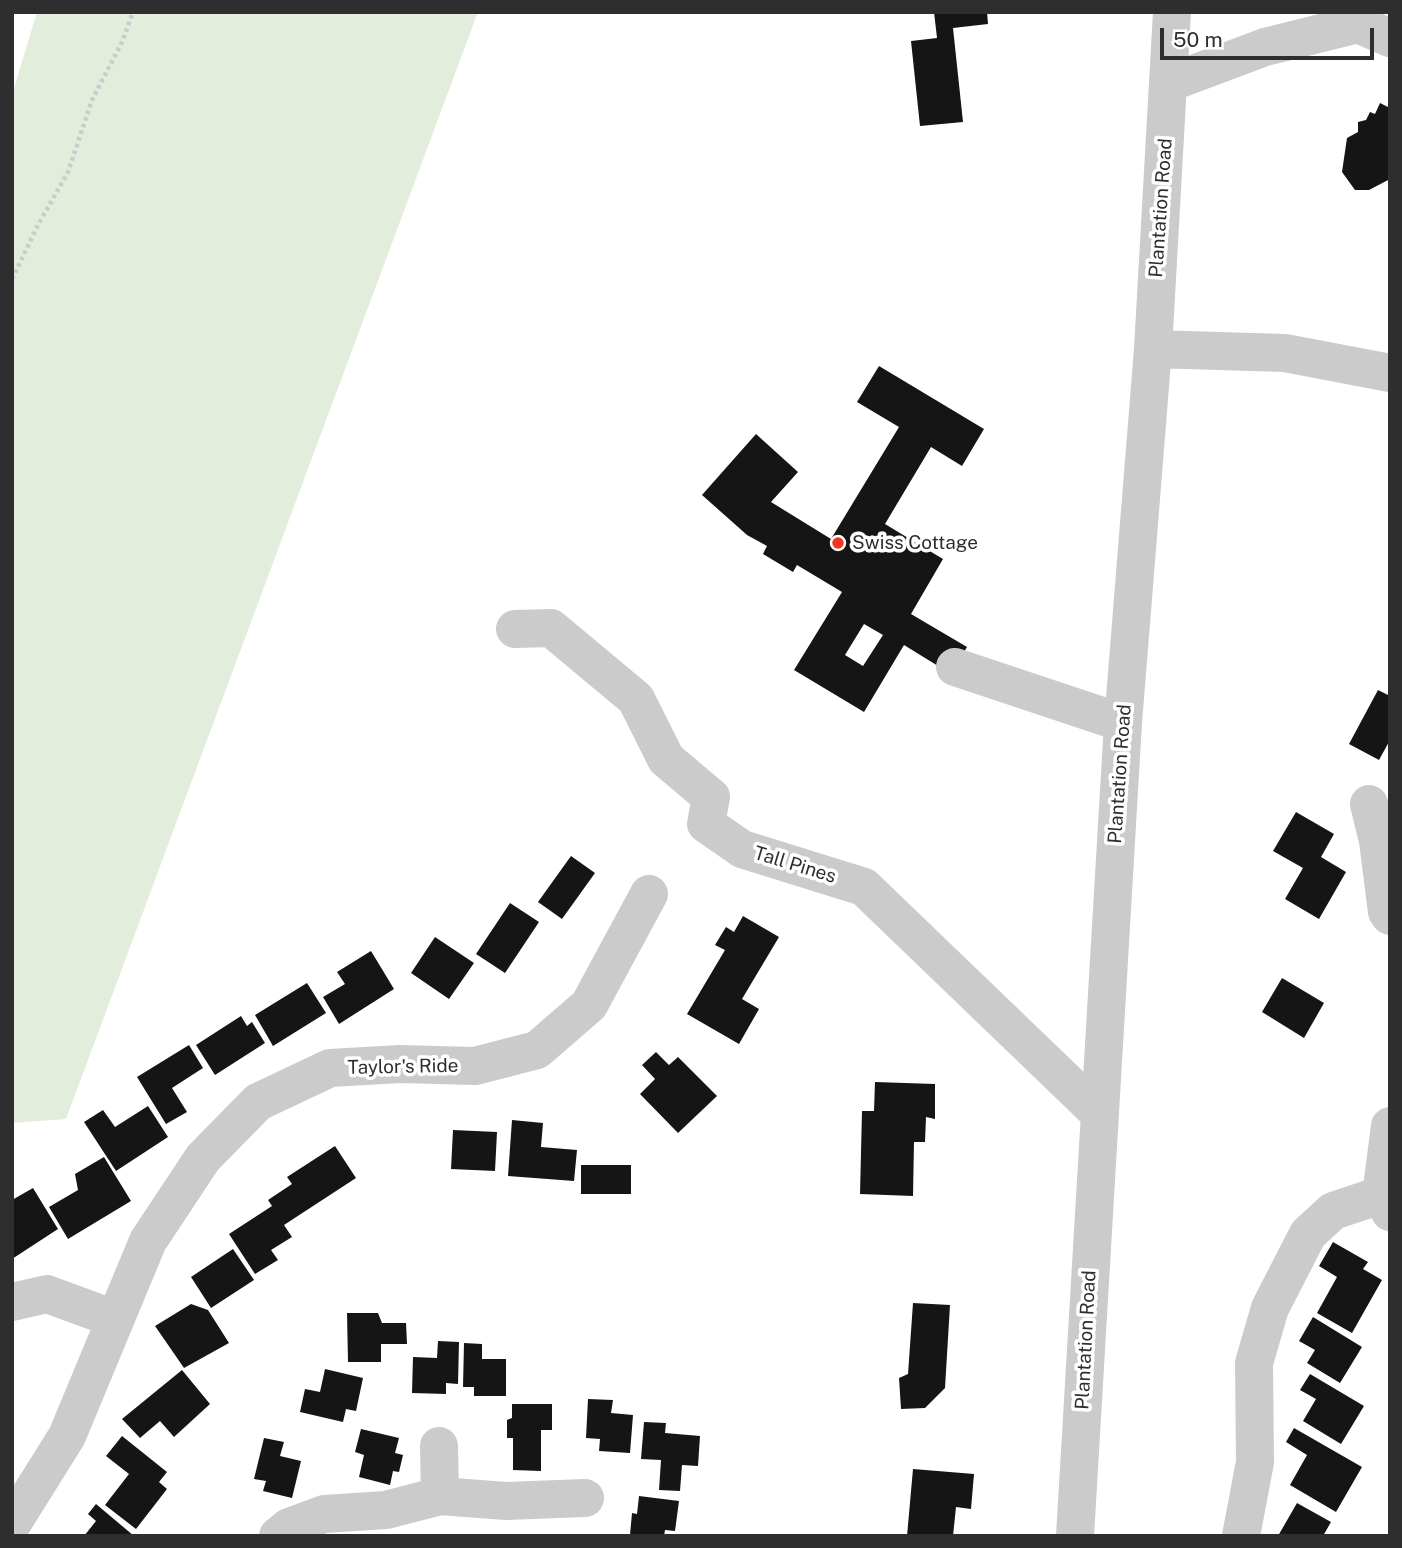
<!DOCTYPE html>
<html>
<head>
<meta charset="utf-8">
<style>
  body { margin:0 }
  #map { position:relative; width:1402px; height:1548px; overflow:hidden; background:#fff; font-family:"Public Sans",sans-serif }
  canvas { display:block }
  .frame { position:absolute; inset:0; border:14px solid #2e2e2e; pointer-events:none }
  .scale { position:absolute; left:1160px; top:28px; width:214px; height:32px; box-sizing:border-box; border:4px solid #2e2e2e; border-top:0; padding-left:9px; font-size:21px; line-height:24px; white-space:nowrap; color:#2e2e2e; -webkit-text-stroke:5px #fff; paint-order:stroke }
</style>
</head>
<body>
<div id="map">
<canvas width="1402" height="1548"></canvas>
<div class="frame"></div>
<div class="scale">50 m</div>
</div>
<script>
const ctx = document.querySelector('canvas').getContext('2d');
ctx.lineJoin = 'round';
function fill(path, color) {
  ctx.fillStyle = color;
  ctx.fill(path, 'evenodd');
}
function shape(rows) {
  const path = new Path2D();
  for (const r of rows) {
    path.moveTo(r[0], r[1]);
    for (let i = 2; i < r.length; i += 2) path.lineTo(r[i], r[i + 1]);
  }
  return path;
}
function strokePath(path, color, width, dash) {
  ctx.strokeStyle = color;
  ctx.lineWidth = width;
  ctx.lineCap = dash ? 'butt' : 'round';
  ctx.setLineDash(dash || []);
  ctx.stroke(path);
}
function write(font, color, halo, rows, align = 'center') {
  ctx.font = font + ' "Public Sans",sans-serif';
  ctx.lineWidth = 7;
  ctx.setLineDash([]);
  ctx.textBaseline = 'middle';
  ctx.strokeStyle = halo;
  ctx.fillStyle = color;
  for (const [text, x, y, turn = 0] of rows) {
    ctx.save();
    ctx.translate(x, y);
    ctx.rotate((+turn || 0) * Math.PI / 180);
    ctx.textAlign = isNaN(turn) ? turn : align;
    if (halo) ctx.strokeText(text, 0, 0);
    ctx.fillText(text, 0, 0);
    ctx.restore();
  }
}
fill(shape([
  [37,12,478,12,66,1119,12,1123,12,95]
]), '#e2eddb');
fill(shape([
  [934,12,987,12,988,24,953,28,963,122,920,126,911,41,937,38],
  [1380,103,1390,108,1390,179,1369,190,1355,190,1342,172,1347,138,1358,132,1358,122,1366,120,1370,112,1375,114],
  [879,366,984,429,962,466,931,447,885,524,943,559,911,614,967,647,951,674,904,645,864,712,794,670,842,592,797,565,793,572,763,554,767,546,747,535,702,495,756,434,798,472,771,502,831,539,899,427,857,402],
  [864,624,883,635,863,666,845,655],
  [1378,690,1390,696,1390,740,1379,760,1349,744],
  [1296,812,1334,834,1321,857,1346,872,1319,919,1285,899,1303,868,1273,851],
  [571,856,595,873,562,919,538,902],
  [510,903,539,922,505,973,476,954],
  [743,916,779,937,742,999,759,1009,739,1044,687,1014,725,950,715,945,726,927,734,932],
  [435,937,474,963,449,999,411,973],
  [371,951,394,989,339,1024,323,997,345,984,337,972],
  [1282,978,1324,1003,1304,1038,1262,1012],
  [307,983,326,1013,273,1046,255,1015],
  [241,1016,247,1026,252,1022,265,1043,215,1075,196,1045],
  [189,1045,203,1068,172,1088,187,1112,166,1124,137,1077],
  [656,1052,669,1065,678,1057,717,1096,678,1133,640,1094,655,1079,642,1065],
  [875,1082,935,1084,935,1119,926,1117,925,1142,914,1142,913,1196,860,1194,862,1111,874,1111],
  [148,1106,168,1137,116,1171,84,1122,103,1110,115,1127],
  [512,1120,543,1123,541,1147,577,1150,574,1181,508,1176],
  [453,1130,497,1132,495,1171,451,1169],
  [335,1146,356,1178,284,1225,292,1237,271,1250,278,1260,255,1274,229,1234,272,1206,268,1200,292,1184,287,1177],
  [104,1157,131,1201,68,1239,49,1207,78,1190,75,1174],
  [581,1165,631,1165,631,1194,581,1194],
  [33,1188,58,1229,12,1259,12,1200],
  [1333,1242,1368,1262,1363,1269,1382,1280,1352,1333,1317,1313,1337,1277,1319,1266],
  [233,1249,254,1280,211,1308,191,1277],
  [913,1303,950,1305,945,1388,925,1408,901,1409,899,1378,908,1374],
  [191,1304,208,1310,229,1343,184,1368,155,1326],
  [347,1313,378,1313,382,1323,406,1323,407,1344,381,1344,381,1362,348,1362],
  [1313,1317,1362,1347,1340,1383,1307,1363,1315,1350,1299,1341],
  [438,1341,459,1342,458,1384,446,1383,446,1394,412,1393,413,1357,437,1358],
  [464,1343,482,1344,482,1359,506,1359,506,1396,474,1396,474,1387,463,1387],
  [325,1369,363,1378,356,1411,346,1409,343,1422,300,1412,305,1389,320,1392],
  [182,1370,210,1404,174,1437,160,1421,140,1438,122,1419],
  [1310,1374,1364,1406,1341,1444,1303,1421,1316,1399,1300,1390],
  [588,1399,613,1400,611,1413,633,1415,630,1453,599,1451,600,1439,586,1438],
  [512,1404,552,1404,552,1430,541,1430,541,1471,513,1470,513,1438,507,1438,507,1420,512,1418],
  [644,1422,666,1423,665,1433,700,1436,698,1466,682,1465,680,1491,659,1490,661,1460,641,1459],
  [1294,1428,1362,1467,1336,1512,1290,1485,1307,1455,1286,1442],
  [361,1429,399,1438,395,1453,403,1455,399,1472,393,1471,390,1485,359,1477,364,1455,355,1452],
  [122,1436,167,1472,159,1482,167,1489,136,1529,105,1505,129,1474,106,1456],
  [264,1438,284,1442,280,1456,301,1461,292,1498,263,1491,266,1481,254,1479],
  [913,1469,974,1474,971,1509,956,1507,953,1536,907,1536],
  [639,1496,679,1501,675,1531,665,1530,664,1536,630,1535,632,1513,637,1514],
  [1297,1503,1331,1522,1323,1536,1278,1536],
  [96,1504,134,1536,84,1536,96,1521,88,1514]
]), '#151515');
strokePath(shape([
  [12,279,38,225,68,172,92,100,122,42,133,12]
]), '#cbcbcb', 4.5, [3.5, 3.5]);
strokePath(shape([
  [1169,83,1265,47,1358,24,1390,38],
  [1153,349,1285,353,1390,373],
  [515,629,551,628,636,699,666,759,711,797,706,824,742,849,864,887,1100,1114],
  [955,667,1123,723],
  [1369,804,1378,841,1387,912,1390,916],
  [1390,1126,1381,1195,1390,1212],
  [12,1302,47,1294,115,1319],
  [439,1446,440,1496],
  [12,1524,67,1436,148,1241,203,1158,258,1102,330,1068,400,1064,475,1066,537,1050,589,1005,649,894],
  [278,1536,289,1527,324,1514,386,1510,440,1496,506,1501,585,1498],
  [1075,1536,1123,723,1153,349,1172,12],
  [1241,1536,1255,1462,1254,1363,1270,1308,1308,1234,1333,1211,1381,1195]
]), '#cbcbcb', 38);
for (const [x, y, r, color] of [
  [838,543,7,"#ef3726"]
]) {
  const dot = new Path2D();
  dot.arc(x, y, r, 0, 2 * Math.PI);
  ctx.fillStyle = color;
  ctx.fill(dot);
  strokePath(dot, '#fff', 2.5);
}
write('19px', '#2e2e2e', '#fff', [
  ["Plantation Road",1161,208,-86],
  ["Plantation Road",1120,774,-86],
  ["Tall Pines",795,865,17],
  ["Taylor's Ride",403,1067,-1],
  ["Plantation Road",1086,1340,-87]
]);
write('19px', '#2e2e2e', '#fff', [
  ["Swiss Cottage",852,543]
], 'left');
</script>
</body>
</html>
